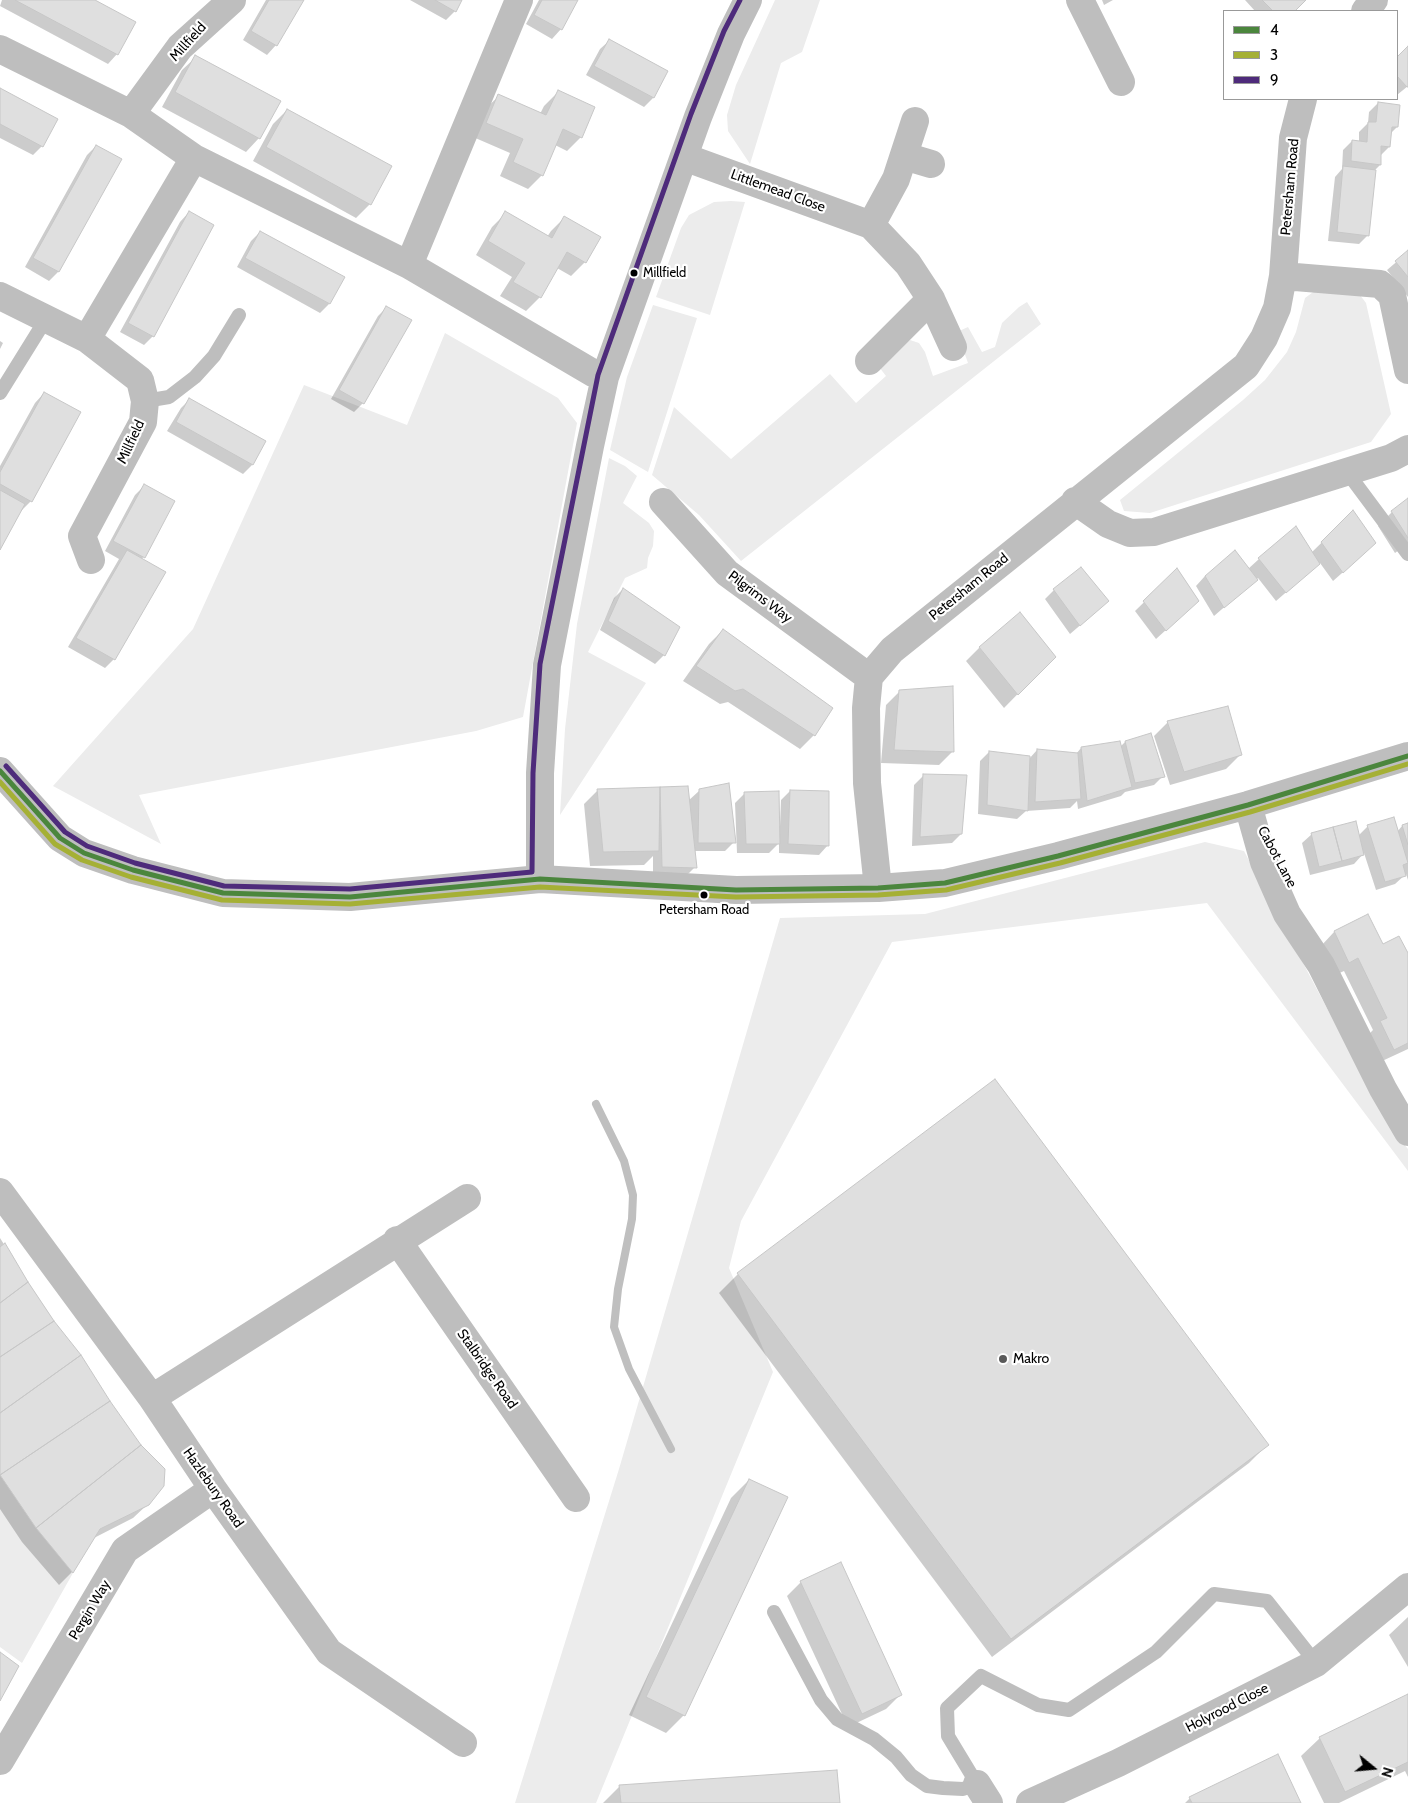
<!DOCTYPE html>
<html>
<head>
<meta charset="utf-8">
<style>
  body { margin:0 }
  #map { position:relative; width:1408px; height:1803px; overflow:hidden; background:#fff; font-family:Cabin,sans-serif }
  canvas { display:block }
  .legend { position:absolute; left:1223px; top:10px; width:175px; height:90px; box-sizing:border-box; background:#fff; border:1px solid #999; margin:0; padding:6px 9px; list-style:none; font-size:15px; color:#000 }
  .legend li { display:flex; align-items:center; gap:10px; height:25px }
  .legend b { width:25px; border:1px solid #999 }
  .north { position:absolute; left:1348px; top:1743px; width:50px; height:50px; -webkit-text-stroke:4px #fff; paint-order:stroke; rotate:107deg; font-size:14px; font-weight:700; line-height:20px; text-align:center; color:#000 }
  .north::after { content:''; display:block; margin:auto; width:18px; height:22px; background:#000; clip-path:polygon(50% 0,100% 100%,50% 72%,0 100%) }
</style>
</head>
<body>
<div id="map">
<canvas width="1408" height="1803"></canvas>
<ul class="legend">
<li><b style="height:6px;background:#4b863d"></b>4</li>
<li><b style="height:6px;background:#a5b035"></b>3</li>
<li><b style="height:6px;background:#4e2b7b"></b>9</li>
</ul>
<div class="north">N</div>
</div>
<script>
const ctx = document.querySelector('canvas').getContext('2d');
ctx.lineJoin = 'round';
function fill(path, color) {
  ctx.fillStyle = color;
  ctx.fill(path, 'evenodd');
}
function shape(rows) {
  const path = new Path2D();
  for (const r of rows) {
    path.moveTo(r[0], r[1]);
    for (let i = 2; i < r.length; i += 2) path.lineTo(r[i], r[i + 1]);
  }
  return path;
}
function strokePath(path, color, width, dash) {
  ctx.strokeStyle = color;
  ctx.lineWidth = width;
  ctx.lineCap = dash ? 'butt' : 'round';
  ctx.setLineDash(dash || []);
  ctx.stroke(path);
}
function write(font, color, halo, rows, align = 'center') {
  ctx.font = font + ' Cabin,sans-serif';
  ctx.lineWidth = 4.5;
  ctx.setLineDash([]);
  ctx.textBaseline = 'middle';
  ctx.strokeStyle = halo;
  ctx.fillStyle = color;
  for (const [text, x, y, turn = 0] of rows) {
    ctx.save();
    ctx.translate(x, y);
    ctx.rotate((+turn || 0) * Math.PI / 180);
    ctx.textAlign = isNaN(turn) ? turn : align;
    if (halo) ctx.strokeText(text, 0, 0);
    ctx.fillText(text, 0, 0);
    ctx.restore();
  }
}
fill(shape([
  [775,0,820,0,802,52,781,63,750,164,728,131,727,115,736,85],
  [731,201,745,202,710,315,656,297,681,228,689,215,714,202],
  [1320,287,1360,295,1366,303,1391,414,1371,442,1150,513,1124,511,1120,500,1243,400,1265,380,1287,352,1296,332,1305,298],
  [1027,302,1041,324,741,561,699,515,652,475,674,407,731,459,830,374,856,403,886,376,876,363,910,340,919,343,925,352,933,376,968,363,957,332,968,327,982,352,995,347,1002,323,1019,307],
  [653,305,697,318,648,472,610,450,627,377],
  [445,333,558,398,577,423,523,717,476,731,139,795,161,844,53,786,193,629,304,385,407,425],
  [609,458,625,466,637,476,623,503,649,523,654,531,653,546,648,558,647,568,625,578,588,652,646,683,560,815,565,729,577,624],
  [1205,842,1244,851,1389,1126,1408,1149,1408,1171,1207,903,892,942,741,1221,729,1268,773,1372,596,1803,515,1803,619,1469,780,918,925,914],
  [0,1475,73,1573,22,1663,0,1647]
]), '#ececec');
fill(shape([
  [2,0,93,0,117,54,108,64,0,6],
  [266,0,303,0,276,45,267,55,243,40],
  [410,0,461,0,455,11,446,20],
  [539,0,577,0,561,29,552,39,526,24],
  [1102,0,1113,0,1104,5],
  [1245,0,1305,0,1293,11,1255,11],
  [610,40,667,71,653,98,644,107,586,75,600,49],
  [1408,48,1408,86,1397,95,1397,58],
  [196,57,259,138,246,152,162,107,182,70],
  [0,90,42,146,33,155,0,138],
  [558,92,581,137,567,151,555,145,542,175,528,189,500,176,510,153,473,137,485,109,499,96,540,114,544,106],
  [1378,103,1397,127,1390,134,1389,147,1380,156,1380,165,1375,170,1368,235,1359,244,1328,241,1335,177,1342,169,1343,150,1352,141,1359,142,1359,132,1368,123,1369,112],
  [287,110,370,204,356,218,253,161,273,124],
  [96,146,120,159,58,272,49,281,25,267,87,155],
  [189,212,153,336,144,345,120,332,180,222],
  [506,213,547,237,551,231,565,217,585,262,571,276,557,268,540,297,526,311,500,296,512,277,476,255,492,227],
  [260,232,343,278,329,304,320,313,237,267,251,241],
  [1408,252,1408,297,1387,270],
  [387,307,363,403,354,412,331,399,378,316],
  [0,341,3,343,0,349],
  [44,393,31,501,22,510,20,509,0,547,0,466,35,403],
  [190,399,265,441,252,465,243,474,167,431,181,408],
  [144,486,174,502,142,559,114,659,105,668,68,647,119,559,105,551,135,495],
  [1408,499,1408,543,1395,553,1378,526,1392,512],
  [1353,512,1366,552,1333,581,1320,563,1276,601,1258,578,1214,616,1196,586,1205,576,1248,569,1259,559,1311,553],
  [1081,569,1098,610,1070,634,1045,599,1054,590],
  [1177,570,1188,610,1156,639,1135,611],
  [623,589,664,655,655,664,600,630,614,598],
  [723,630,831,708,814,735,800,749,728,702,720,704,683,681,709,644],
  [979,648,1054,657,1004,708,966,661],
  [900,691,953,751,939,765,881,763,886,705],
  [1168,722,1240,755,1226,769,1170,785,1154,736],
  [1151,735,1163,776,1154,785,1125,792,1121,796,1078,809,1077,801,1070,808,1026,811,1017,819,978,814,980,761,989,752,1029,759,1037,750,1076,754,1081,748,1120,747,1125,742],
  [923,776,961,834,952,843,912,846,914,785],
  [661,788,688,801,699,791,734,842,725,851,694,851,695,867,686,876,653,876,653,856,644,865,590,866,584,804,598,790],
  [790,791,828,845,819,855,779,853,779,843,769,853,737,853,735,803,744,794,778,826,780,826,781,800],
  [1408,824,1408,880,1406,874,1395,884,1376,890,1364,853,1354,864,1310,875,1302,843,1312,834,1358,836,1368,826,1397,832,1402,826],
  [1368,916,1382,946,1408,956,1408,1049,1380,1062,1367,1036,1373,1030,1344,971,1335,975,1321,946,1334,932],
  [995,1081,1267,1445,1249,1463,992,1657,719,1293,738,1274],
  [0,1238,53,1322,148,1504,133,1518,92,1539,72,1572,59,1585,22,1542,0,1509],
  [749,1480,684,1715,666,1733,629,1715,731,1498],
  [801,1582,900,1695,886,1709,848,1727,787,1596],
  [1408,1617,1408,1667,1389,1635],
  [1408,1695,1408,1777,1405,1771,1339,1803,1324,1803,1301,1756,1320,1738],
  [620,1786,838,1803,603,1803],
  [1190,1798,1300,1803,1185,1803]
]), '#0003');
strokePath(shape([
  [596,1104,624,1161,633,1195,632,1219,618,1289,614,1327,629,1369,671,1449]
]), '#bfbfbf', 8);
const building = shape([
  [15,0,95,0,136,22,118,55,15,0],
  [269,0,304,0,277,46,251,31,269,0],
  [435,0,462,0,456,12,435,0],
  [542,0,578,0,562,30,534,15,542,0],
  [1262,0,1306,0,1295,11,1273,11,1262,0],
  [609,39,668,71,654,98,594,66,609,39],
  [1408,46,1408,87,1407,87,1397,76,1397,57,1408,46],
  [195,55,281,101,260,139,175,92,195,55],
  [0,88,58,119,43,147,0,124,0,88],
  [558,90,595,107,582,138,563,129,543,176,513,162,523,139,486,123,498,94,546,115,558,90],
  [1378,102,1400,105,1398,127,1392,127,1390,147,1381,146,1381,165,1351,161,1352,140,1367,142,1368,122,1376,122,1378,102],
  [287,109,392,166,371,205,266,147,287,109],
  [96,145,122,159,59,272,33,258,96,145],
  [1343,166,1376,170,1369,236,1337,232,1343,166],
  [189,211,214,225,154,337,128,323,189,211],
  [505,211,552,238,564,216,601,237,586,263,567,252,541,298,513,282,525,263,488,241,505,211],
  [260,231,345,277,330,304,245,258,260,231],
  [1408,250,1408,277,1395,261,1408,250],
  [386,306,412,320,364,404,339,390,386,306],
  [44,392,81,412,32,502,0,484,0,472,44,392],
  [189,398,266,441,253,465,176,422,189,398],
  [144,484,175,501,145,558,113,541,144,484],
  [0,490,25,504,0,550,0,490],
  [1408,498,1408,538,1391,511,1408,498],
  [1353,510,1376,543,1343,573,1321,542,1353,510],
  [1296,526,1320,564,1286,593,1258,558,1296,526],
  [127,550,166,572,115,660,76,638,127,550],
  [1235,550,1258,580,1224,608,1205,576,1235,550],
  [1081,567,1109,601,1080,626,1053,589,1081,567],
  [1177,568,1199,601,1166,631,1143,601,1177,568],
  [623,588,680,627,665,656,608,621,623,588],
  [1020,612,1056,657,1018,695,979,647,1020,612],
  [723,629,833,708,815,736,743,689,735,691,696,666,723,629],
  [953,686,954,752,894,750,899,690,953,686],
  [1228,706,1242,755,1184,772,1167,721,1228,706],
  [1151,733,1165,777,1135,783,1125,741,1151,733],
  [1120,741,1132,787,1087,801,1081,747,1120,741],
  [1037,749,1078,753,1081,799,1035,802,1037,749],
  [989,751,1030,756,1028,811,987,805,989,751],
  [923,774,967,775,962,834,920,837,923,774],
  [729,783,736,843,698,843,699,789,729,783],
  [688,786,697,868,662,867,660,787,688,786],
  [660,787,659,851,603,852,597,789,660,787],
  [790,790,829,791,829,846,788,844,790,790],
  [779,791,780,844,746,844,744,792,779,791],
  [1394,817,1408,863,1403,865,1406,876,1385,882,1367,825,1394,817],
  [1356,821,1364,855,1342,861,1333,827,1356,821],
  [1408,823,1408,845,1402,825,1408,823],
  [1333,827,1342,861,1319,867,1311,833,1333,827],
  [1368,914,1383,944,1399,936,1408,953,1408,1043,1394,1050,1380,1021,1387,1018,1358,958,1349,963,1334,931,1368,914],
  [995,1079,1269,1445,1011,1639,737,1273,995,1079],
  [5,1243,28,1282,0,1303,0,1247,5,1243],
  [28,1282,54,1321,0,1357,0,1303,28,1282],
  [54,1321,81,1355,0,1413,0,1357,54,1321],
  [81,1355,110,1401,0,1475,0,1413,81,1355],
  [110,1401,141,1445,36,1528,0,1475,110,1401],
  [141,1445,165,1469,164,1486,149,1505,100,1529,73,1573,36,1528,141,1445],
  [749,1479,788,1497,685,1716,646,1697,749,1479],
  [841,1562,902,1695,862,1714,800,1581,841,1562],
  [0,1652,19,1666,0,1701,0,1652],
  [1408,1694,1408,1762,1345,1792,1319,1737,1408,1694],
  [1278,1754,1301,1803,1192,1803,1189,1797,1278,1754],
  [837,1770,840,1803,621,1803,619,1785,837,1770]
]);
fill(building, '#dfdfdf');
strokePath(building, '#c7c7c7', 1);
strokePath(shape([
  [0,393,46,319],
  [145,401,169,397,195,377,214,356,239,315],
  [1347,472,1408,554],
  [774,1612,821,1700,837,1719,874,1739,896,1757,911,1775,927,1786,943,1788,963,1789,977,1784,948,1736,947,1708,981,1676,1038,1705,1069,1710,1156,1652,1214,1594,1267,1601,1316,1663]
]), '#bebebe', 14);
strokePath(shape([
  [1080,0,1121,82],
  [1365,11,1374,0],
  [0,49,131,114,194,158,409,265,593,373,605,377],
  [131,114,180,47,232,0],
  [904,156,931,164],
  [684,157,871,225,908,264,931,299,953,347],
  [871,225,896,179,915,121],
  [409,265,519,0],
  [1283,276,1380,284,1392,295,1408,370],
  [0,296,87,339,140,380,145,401,143,422,82,536,91,560],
  [87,339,194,158],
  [869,361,931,299],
  [1075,501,1108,524,1130,533,1154,532,1391,458,1408,449],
  [663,502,727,573,869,677],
  [0,771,60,838,84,853,133,870,223,893,350,897,540,879,736,890,878,888,945,883,1058,856,1248,805,1408,756],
  [1248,805,1264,862,1287,914,1321,965,1383,1089,1408,1132],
  [540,879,540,773,547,665,590,446,605,377,698,117,731,34,748,0],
  [878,888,867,783,866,708,869,677,892,650,1246,366,1264,338,1277,308,1283,276,1293,138,1303,99],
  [0,1192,152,1398,213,1489,329,1652,463,1743],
  [397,1240,576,1498],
  [152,1398,467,1198],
  [0,1761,125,1550,213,1489],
  [977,1784,989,1803],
  [1030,1803,1118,1763,1316,1663,1408,1587]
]), '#bebebe', 28);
strokePath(shape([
  [0,771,60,838,84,853,133,870,223,893,350,897,540,879,736,890,878,888,945,883,1058,856,1248,805,1408,756]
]), '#4b863d', 5);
strokePath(shape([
  [0,782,55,844,82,860,131,877,222,900,350,904,540,887,736,897,878,895,946,890,1060,863,1250,812,1408,764]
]), '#a5b035', 5);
strokePath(shape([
  [6,766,65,832,87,846,135,863,224,886,350,889,532,872,533,773,540,664,598,375,691,114,724,31,740,0]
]), '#4e2b7b', 5);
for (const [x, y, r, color] of [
  [634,273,4.5,"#000"],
  [704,895,4.5,"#000"],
  [1003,1359,5,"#595959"]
]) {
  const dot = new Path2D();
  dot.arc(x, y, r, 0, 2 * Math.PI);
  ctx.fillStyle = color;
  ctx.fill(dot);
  strokePath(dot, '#fff', 2);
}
write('13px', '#000', '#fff', [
  ["Millfield",643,273],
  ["Petersham Road",704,910,"center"]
], 'left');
write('14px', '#000', '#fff', [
  ["Millfield",188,42,-48],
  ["Petersham Road",1290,187,-85],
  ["Littlemead Close",778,191,20],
  ["Millfield",131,442,-65],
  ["Petersham Road",969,587,-39],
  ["Pilgrims Way",760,597,37],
  ["Cabot Lane",1277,857,62],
  ["Stalbridge Road",487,1369,55],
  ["Hazlebury Road",213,1488,55],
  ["Pergin Way",90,1610,-59],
  ["Holyrood Close",1227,1708,-27]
]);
write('14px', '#000', '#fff', [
  ["Makro",1013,1359]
], 'left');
</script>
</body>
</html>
